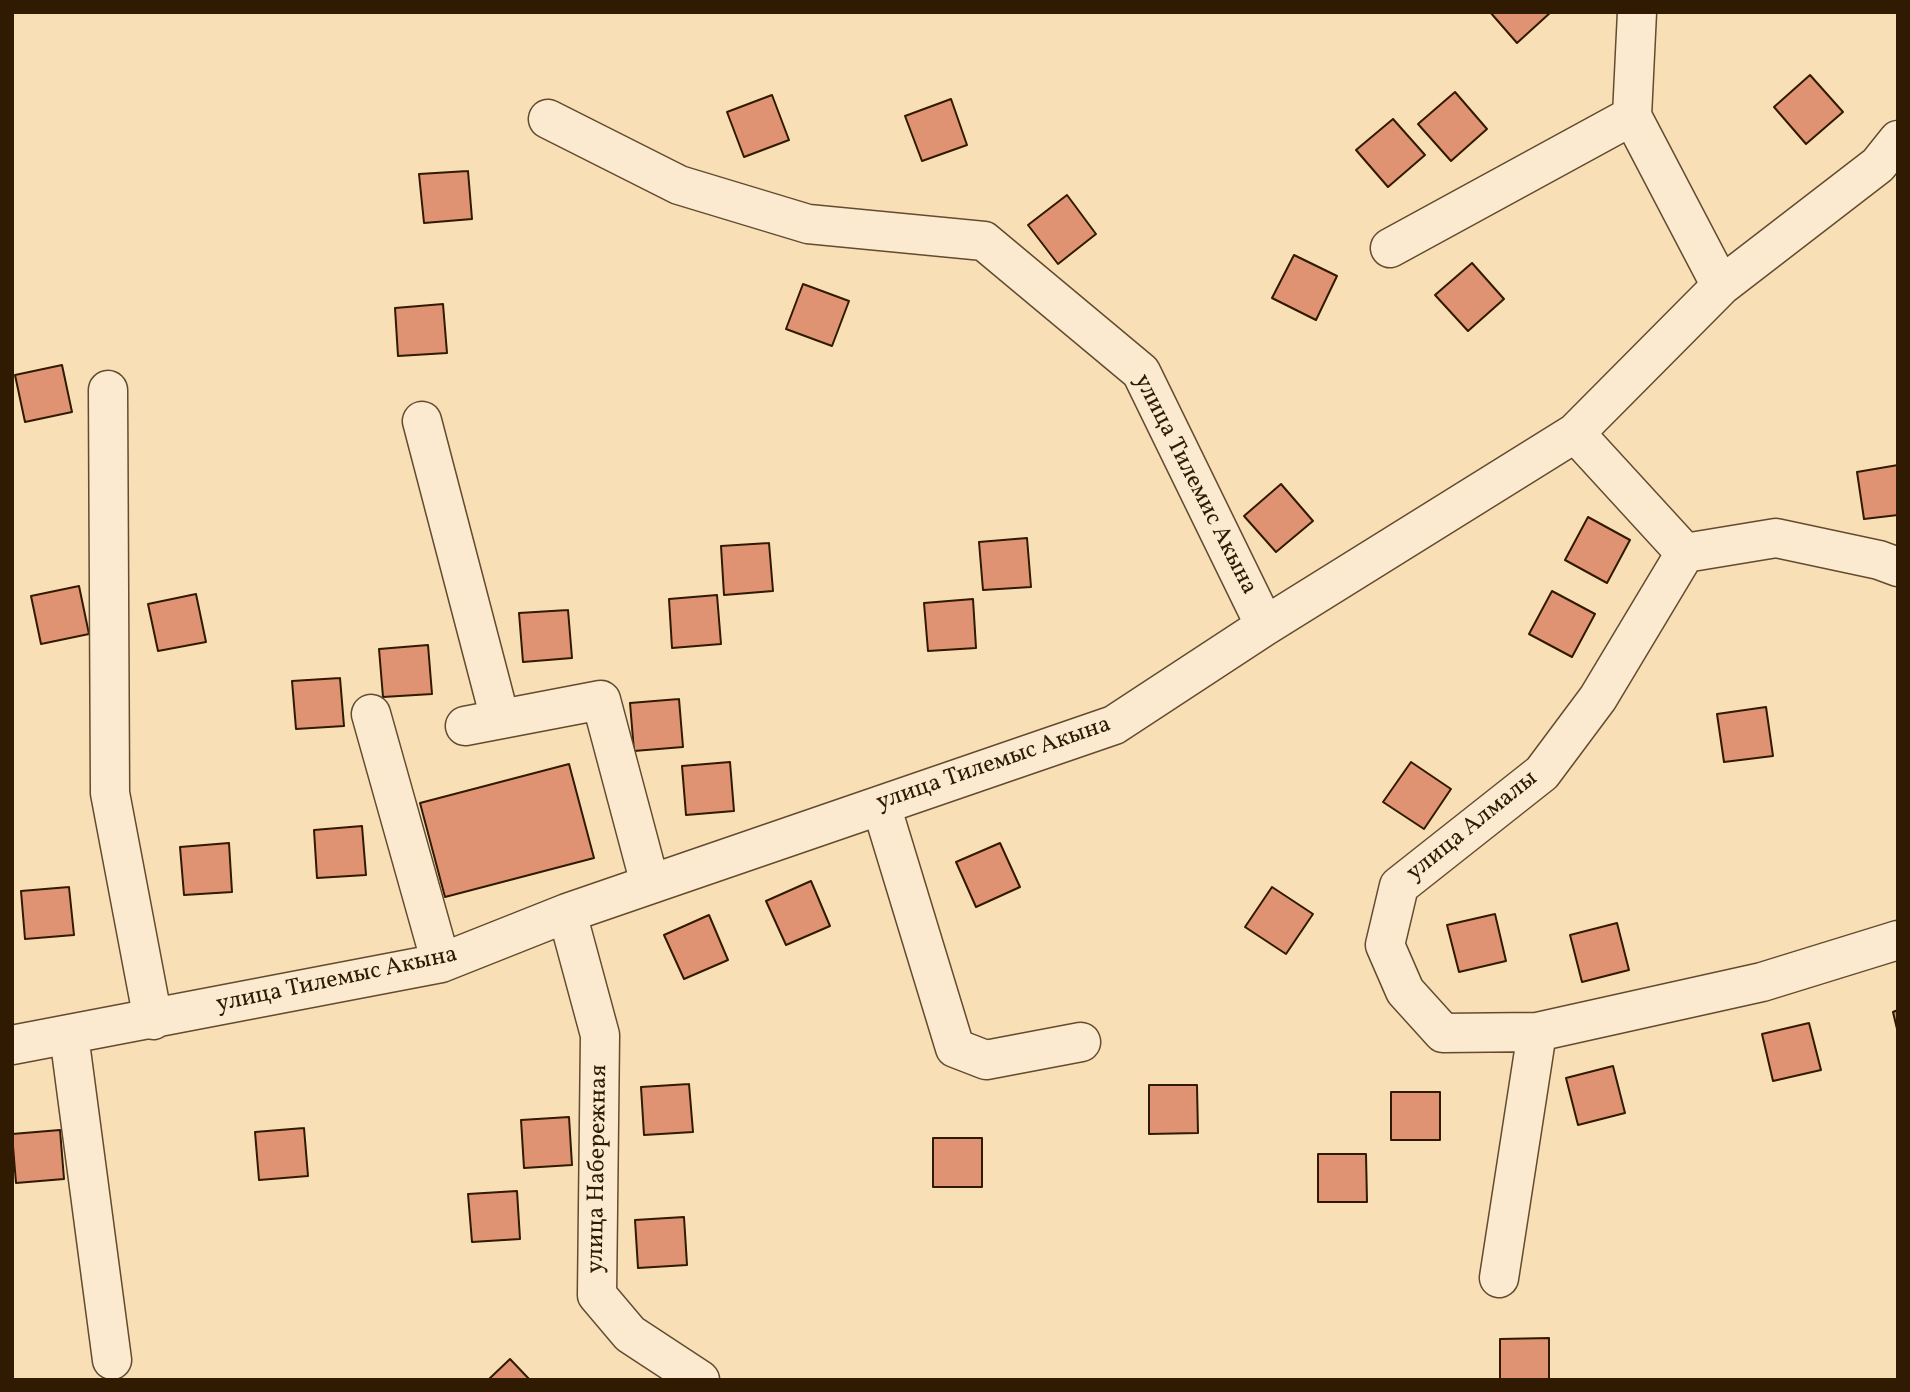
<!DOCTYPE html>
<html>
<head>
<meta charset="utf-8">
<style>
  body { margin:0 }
  #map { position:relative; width:1910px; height:1392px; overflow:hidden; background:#f9dfb5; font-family:Vollkorn,serif }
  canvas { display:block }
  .frame { position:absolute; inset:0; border:14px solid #301a02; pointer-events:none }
</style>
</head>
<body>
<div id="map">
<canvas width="1910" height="1392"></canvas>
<div class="frame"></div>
</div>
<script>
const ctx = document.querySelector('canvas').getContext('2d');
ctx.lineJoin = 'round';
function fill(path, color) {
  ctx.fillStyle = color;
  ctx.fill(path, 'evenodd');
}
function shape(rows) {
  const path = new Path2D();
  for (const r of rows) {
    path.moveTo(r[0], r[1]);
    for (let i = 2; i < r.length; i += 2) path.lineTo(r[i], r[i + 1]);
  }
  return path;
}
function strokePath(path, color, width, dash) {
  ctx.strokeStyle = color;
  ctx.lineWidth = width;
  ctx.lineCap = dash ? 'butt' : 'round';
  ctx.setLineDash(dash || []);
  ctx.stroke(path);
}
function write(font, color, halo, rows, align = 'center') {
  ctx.font = font + ' Vollkorn,serif';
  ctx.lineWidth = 6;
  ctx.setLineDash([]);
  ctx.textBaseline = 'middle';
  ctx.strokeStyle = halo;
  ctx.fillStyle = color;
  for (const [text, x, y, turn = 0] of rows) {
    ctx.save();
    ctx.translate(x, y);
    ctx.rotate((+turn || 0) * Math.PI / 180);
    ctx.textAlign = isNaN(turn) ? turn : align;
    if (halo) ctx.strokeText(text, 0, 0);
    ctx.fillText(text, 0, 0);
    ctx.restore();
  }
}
const building = shape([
  [1490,12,1551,12,1517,43,1490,12],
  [1810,75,1843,112,1806,144,1774,107,1810,75],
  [1455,92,1487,129,1451,161,1418,124,1455,92],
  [772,95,789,140,744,157,727,112,772,95],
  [951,99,967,145,922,161,905,116,951,99],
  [1393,119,1425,155,1388,187,1356,150,1393,119],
  [468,171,472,219,424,223,419,174,468,171],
  [1067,195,1096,234,1058,264,1028,225,1067,195],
  [1294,255,1337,276,1316,320,1272,298,1294,255],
  [1472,263,1504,299,1468,331,1435,295,1472,263],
  [803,284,849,301,832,346,786,329,803,284],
  [443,304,447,353,398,356,395,308,443,304],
  [62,365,72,412,25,422,15,375,62,365],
  [1898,465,1898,515,1864,519,1857,472,1898,465],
  [1281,484,1313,521,1276,552,1244,516,1281,484],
  [1588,517,1630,540,1607,583,1565,560,1588,517],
  [1027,538,1031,587,983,590,979,542,1027,538],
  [769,543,773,591,724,595,721,546,769,543],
  [79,586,89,634,41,644,31,596,79,586],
  [1552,591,1595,614,1572,657,1529,634,1552,591],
  [196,594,206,642,158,651,148,604,196,594],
  [717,595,721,644,672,648,669,599,717,595],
  [973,599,976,648,928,651,924,603,973,599],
  [568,610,572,658,523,662,519,613,568,610],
  [428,645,432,694,383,697,379,649,428,645],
  [340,678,344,726,296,729,292,681,340,678],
  [679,699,683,747,634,751,630,703,679,699],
  [1766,707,1773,756,1724,762,1717,714,1766,707],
  [730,762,734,811,686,815,682,766,730,762],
  [1411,762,1451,789,1424,829,1383,802,1411,762],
  [569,764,594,858,445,897,420,803,569,764],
  [362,826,366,875,317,878,314,830,362,826],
  [229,843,232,892,184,895,180,847,229,843],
  [1000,843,1020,887,976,907,956,862,1000,843],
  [811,881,830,926,786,945,766,901,811,881],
  [69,887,74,935,25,939,21,891,69,887],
  [1272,887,1313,914,1286,954,1245,927,1272,887],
  [1495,914,1506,961,1459,972,1447,925,1495,914],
  [709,915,728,960,684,979,664,935,709,915],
  [1617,923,1629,970,1582,982,1570,935,1617,923],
  [1898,1010,1898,1033,1893,1012,1898,1010],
  [1809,1023,1821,1070,1773,1081,1762,1034,1809,1023],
  [1613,1066,1625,1113,1578,1125,1566,1078,1613,1066],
  [689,1084,693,1132,644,1135,641,1087,689,1084],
  [1149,1085,1197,1085,1198,1133,1149,1134,1149,1085],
  [1391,1092,1440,1092,1440,1140,1391,1140,1391,1092],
  [569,1117,572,1165,524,1168,521,1120,569,1117],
  [304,1128,308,1176,259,1180,255,1132,304,1128],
  [60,1130,64,1179,16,1183,12,1134,60,1130],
  [933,1138,982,1138,982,1187,933,1187,933,1138],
  [1318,1154,1366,1154,1367,1202,1318,1202,1318,1154],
  [517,1191,520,1239,472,1242,468,1194,517,1191],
  [684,1217,687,1265,638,1268,635,1220,684,1217],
  [1549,1338,1549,1380,1500,1380,1500,1339,1549,1338],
  [510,1359,530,1380,488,1380,510,1359]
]);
fill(building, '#e09372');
strokePath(building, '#301a02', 2);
const minor = shape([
  [1637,12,1632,116,1721,286],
  [548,119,679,185,808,224,984,241,1141,372,1265,626],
  [1390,248,1632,116],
  [108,390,110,793,153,1020],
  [422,421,500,719],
  [1575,433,1685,553,1776,538,1879,560,1898,567],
  [1685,553,1598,698,1542,773,1399,886,1385,945,1405,991,1443,1033,1537,1032,1762,982,1898,940],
  [371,714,441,963],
  [465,726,601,700,650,884],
  [881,805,955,1048,986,1060,1081,1042],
  [567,913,600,1035,597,1295,630,1334,700,1380],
  [69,1035,112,1360],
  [12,1045,441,963,567,913,1114,725,1265,626,1575,433,1721,286,1878,165,1898,140],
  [1499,1278,1537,1032]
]);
strokePath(minor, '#624b2f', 41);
strokePath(minor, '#fbeacf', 38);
write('24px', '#301a02', '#fbeacf', [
  ["улица Тилемис Акына",1194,485,63],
  ["улица Тилемыс Акына",994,765,-19],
  ["улица Алмалы",1473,827,-39],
  ["улица Тилемыс Акына",337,981,-12],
  ["улица Набережная",599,1169,-89]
]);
</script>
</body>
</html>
